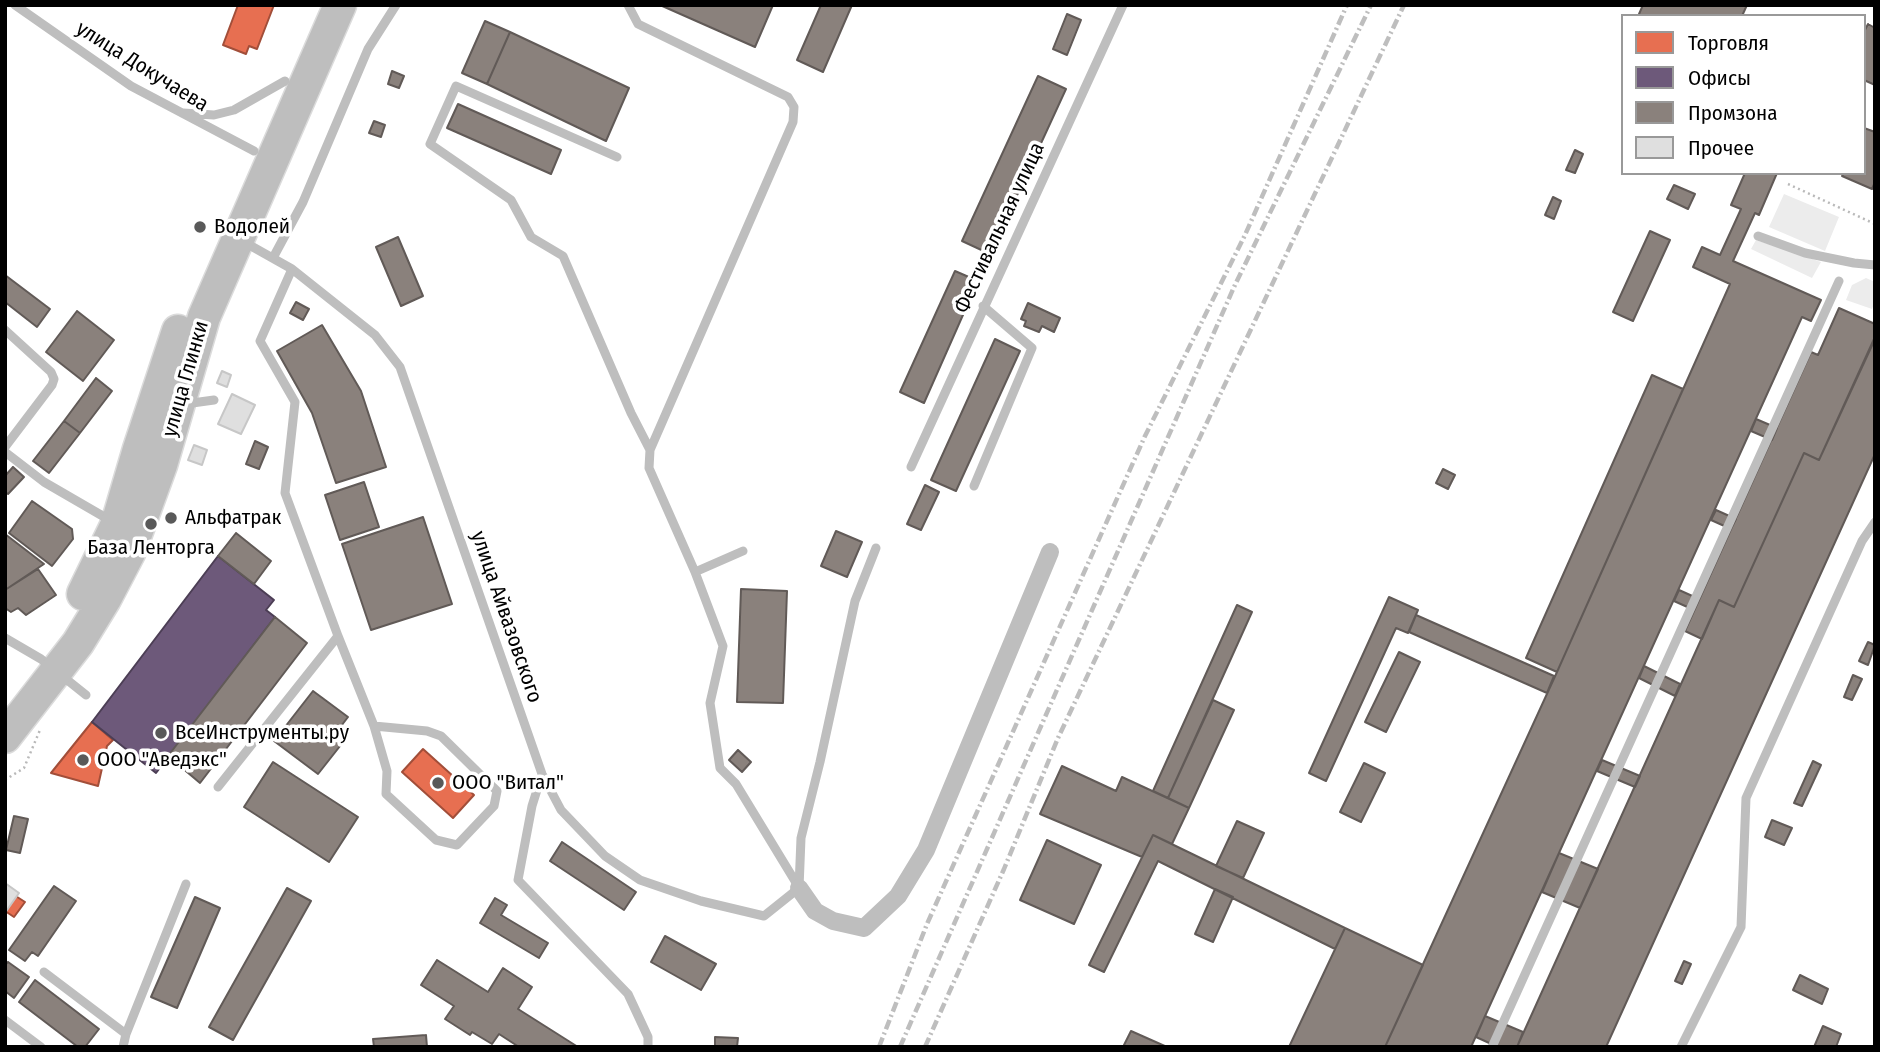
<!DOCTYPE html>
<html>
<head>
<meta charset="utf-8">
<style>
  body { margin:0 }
  #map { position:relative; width:1880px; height:1052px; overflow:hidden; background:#fff; font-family:"Fira Sans Condensed",sans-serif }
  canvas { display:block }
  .frame { position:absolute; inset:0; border:7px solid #000; pointer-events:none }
  .legend { position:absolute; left:1621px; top:14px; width:245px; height:161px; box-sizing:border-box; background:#fff; border:2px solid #999; margin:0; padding:9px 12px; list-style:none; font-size:21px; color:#000 }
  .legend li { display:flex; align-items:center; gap:14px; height:35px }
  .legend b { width:35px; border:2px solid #999 }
</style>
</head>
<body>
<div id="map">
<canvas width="1880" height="1052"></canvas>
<div class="frame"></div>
<ul class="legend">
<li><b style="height:19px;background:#e76f51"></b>Торговля</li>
<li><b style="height:19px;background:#6d597a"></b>Офисы</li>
<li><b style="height:19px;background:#8a817c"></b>Промзона</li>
<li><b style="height:19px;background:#dfdfdf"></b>Прочее</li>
</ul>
</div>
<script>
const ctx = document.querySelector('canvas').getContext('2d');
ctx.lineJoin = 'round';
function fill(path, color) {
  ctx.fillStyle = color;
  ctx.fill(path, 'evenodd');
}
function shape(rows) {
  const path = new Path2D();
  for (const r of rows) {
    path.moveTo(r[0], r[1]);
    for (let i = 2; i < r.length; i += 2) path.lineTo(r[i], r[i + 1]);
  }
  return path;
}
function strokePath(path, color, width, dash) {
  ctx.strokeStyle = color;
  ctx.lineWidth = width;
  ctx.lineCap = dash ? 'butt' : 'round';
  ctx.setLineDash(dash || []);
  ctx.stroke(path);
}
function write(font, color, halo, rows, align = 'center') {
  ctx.font = font + ' "Fira Sans Condensed",sans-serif';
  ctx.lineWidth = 7;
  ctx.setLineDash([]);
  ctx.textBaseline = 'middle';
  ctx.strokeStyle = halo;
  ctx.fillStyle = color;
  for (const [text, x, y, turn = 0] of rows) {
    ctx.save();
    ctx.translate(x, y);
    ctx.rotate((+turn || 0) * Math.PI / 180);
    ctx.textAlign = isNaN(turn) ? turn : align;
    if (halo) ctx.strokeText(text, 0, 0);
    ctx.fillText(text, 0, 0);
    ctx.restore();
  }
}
fill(shape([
  [1784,194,1839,217,1825,251,1769,227],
  [1756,240,1821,262,1812,278,1751,249],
  [1866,278,1875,282,1875,302,1872,309,1846,300,1852,285]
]), '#ececec');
const shops = shape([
  [238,5,274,5,257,49,249,46,246,54,223,45,238,5],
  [92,722,113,740,107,746,98,786,51,773,92,722],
  [423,749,474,795,453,818,402,772,423,749],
  [11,893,25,902,14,917,5,911,5,901,11,893]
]);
fill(shops, '#e76f51');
strokePath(shops, '#a24e39', 2);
const offices = shape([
  [218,556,274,600,266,610,275,617,156,773,92,722,218,556]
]);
fill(offices, '#6d597a');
strokePath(offices, '#4c3e55', 2);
const industry = shape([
  [660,5,773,5,755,47,660,5],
  [821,5,852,5,823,72,797,60,821,5],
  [1643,5,1747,5,1742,16,1642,16,1639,14,1643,5],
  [1067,14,1081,20,1067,55,1053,49,1067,14],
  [485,21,510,32,487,84,462,73,485,21],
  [1868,24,1875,28,1875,85,1864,80,1864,32,1868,24],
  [510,32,629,88,606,141,487,84,510,32],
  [392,71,404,76,399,88,388,84,392,71],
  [1038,76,1066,89,990,254,962,241,1038,76],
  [458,104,561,150,551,174,447,128,458,104],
  [374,121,385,125,381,137,369,133,374,121],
  [1864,128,1875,132,1875,182,1872,189,1842,176,1844,173,1864,173,1864,128],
  [1575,150,1583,154,1575,173,1566,170,1575,150],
  [1745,173,1777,173,1759,215,1755,213,1733,261,1821,300,1811,321,1802,317,1471,1047,1385,1047,1557,672,1730,284,1693,267,1702,247,1720,255,1741,209,1731,205,1745,173],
  [1674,185,1695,194,1688,209,1667,199,1674,185],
  [1553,197,1561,201,1554,219,1545,215,1553,197],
  [1650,231,1670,240,1633,321,1613,312,1650,231],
  [398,237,423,296,401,306,376,247,398,237],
  [955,271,978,281,924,403,900,392,955,271],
  [5,275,50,309,37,327,5,302,5,275],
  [296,302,309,309,303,320,290,313,296,302],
  [1028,303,1060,318,1054,332,1042,326,1039,332,1024,326,1026,321,1021,319,1028,303],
  [1839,308,1875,324,1875,339,1819,460,1804,453,1734,607,1719,600,1702,639,1685,631,1811,352,1818,355,1839,308],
  [77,311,114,340,83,381,46,352,77,311],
  [322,325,361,391,386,467,336,483,312,413,277,351,322,325],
  [995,339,1020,351,956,491,931,480,995,339],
  [1874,339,1875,454,1606,1047,1517,1047,1719,600,1734,607,1804,453,1819,460,1874,339],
  [1652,375,1683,389,1557,672,1526,658,1652,375],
  [96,378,112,391,80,433,64,421,96,378],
  [1756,419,1777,428,1772,440,1751,431,1756,419],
  [64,421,80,433,49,473,33,461,64,421],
  [255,441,268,447,259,469,246,464,255,441],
  [13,467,24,477,8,494,5,492,5,476,13,467],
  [1443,469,1455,475,1448,489,1436,483,1443,469],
  [364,482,379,527,340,540,325,495,364,482],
  [925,485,939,492,921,530,907,524,925,485],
  [32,501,72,529,73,539,52,566,9,533,32,501],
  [1716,510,1736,519,1731,529,1711,520,1716,510],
  [423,517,452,604,371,630,342,544,423,517],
  [836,531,862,542,847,577,821,566,836,531],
  [236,533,271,561,254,584,218,556,236,533],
  [5,534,44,564,5,590,5,534],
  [38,569,56,595,26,615,18,608,11,612,5,608,5,590,38,569],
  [741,589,787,591,783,703,737,702,741,589],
  [1679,590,1699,599,1694,610,1674,601,1679,590],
  [1389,597,1418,610,1408,633,1396,628,1326,781,1309,773,1389,597],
  [1237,605,1252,612,1168,798,1153,791,1237,605],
  [1416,615,1554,676,1547,693,1409,632,1416,615],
  [275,617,307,643,200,783,168,756,275,617],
  [1868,642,1875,645,1868,665,1859,661,1868,642],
  [1399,652,1420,662,1386,732,1365,722,1399,652],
  [1644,666,1680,684,1675,696,1639,678,1644,666],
  [1853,675,1862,679,1852,700,1844,697,1853,675],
  [313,691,348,717,335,734,344,741,318,774,274,741,313,691],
  [1213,700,1234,710,1189,808,1168,798,1213,700],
  [738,750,751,762,742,772,729,760,738,750],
  [1602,760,1640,776,1635,787,1597,771,1602,760],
  [1813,761,1821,765,1802,806,1794,803,1813,761],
  [273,762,358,817,329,862,244,807,273,762],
  [1364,763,1385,773,1361,822,1340,812,1364,763],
  [1062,766,1116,791,1122,777,1189,808,1172,844,1153,835,1142,857,1040,814,1062,766],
  [14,816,28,819,20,853,6,850,14,816],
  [1772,820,1792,828,1784,845,1765,837,1772,820],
  [1237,821,1264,833,1243,878,1216,866,1237,821],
  [1153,835,1345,928,1335,949,1158,861,1104,972,1089,965,1153,835],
  [1047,840,1101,865,1074,924,1020,900,1047,840],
  [562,842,636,892,624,910,550,861,562,842],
  [1559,853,1598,869,1580,908,1542,892,1559,853],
  [54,886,76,901,38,956,32,952,25,961,9,950,54,886],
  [287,888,311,901,233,1040,209,1027,287,888],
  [1215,889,1233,897,1213,942,1195,934,1215,889],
  [195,897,220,908,177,1008,151,997,195,897],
  [495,898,507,905,501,915,548,943,539,958,480,923,495,898],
  [1345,928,1423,965,1385,1047,1289,1047,1345,928],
  [665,936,716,964,701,990,651,962,665,936],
  [437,960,488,992,503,968,532,987,518,1009,578,1047,519,1047,499,1034,492,1044,472,1032,470,1035,445,1019,454,1006,421,985,437,960],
  [1684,961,1691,964,1682,984,1675,981,1684,961],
  [8,962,29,977,14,998,5,991,5,965,8,962],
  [1800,975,1828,989,1822,1004,1793,990,1800,975],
  [35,980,99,1029,85,1047,78,1047,19,1002,35,980],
  [1485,1016,1523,1032,1517,1047,1498,1047,1476,1037,1485,1016],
  [1823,1026,1841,1034,1836,1047,1814,1047,1823,1026],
  [1131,1031,1167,1047,1123,1047,1131,1031],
  [426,1035,427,1047,374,1047,373,1039,426,1035],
  [715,1037,738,1038,737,1047,715,1047,715,1037]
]);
fill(industry, '#8a817c');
strokePath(industry, '#615a57', 2);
const building = shape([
  [222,371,231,375,227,387,217,383,222,371],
  [232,394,255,405,241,434,218,424,232,394],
  [194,445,207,450,202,465,188,460,194,445],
  [5,883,19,893,5,913,5,883]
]);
fill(building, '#dfdfdf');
strokePath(building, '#c7c7c7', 2);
const highway = shape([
  [83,594,117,524,139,449,178,331],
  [5,737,78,643,105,599,129,553,161,465,204,317,340,5]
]);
strokePath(highway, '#dbdbdb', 35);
strokePath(shape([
  [1788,184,1875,224],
  [5,780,24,768,40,730]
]), '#b9b9b9', 2.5, [2, 3.5]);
strokePath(shape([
  [15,5,131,86,254,151],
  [628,5,638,24,788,97,794,107,793,122,650,450],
  [183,113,214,115,234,110,285,81],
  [617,157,456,86,430,144,511,200,531,237,563,256,631,413,650,450,649,468,695,572,743,551],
  [1758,236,1805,253,1854,263,1875,265],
  [244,242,292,269,375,335,400,367,542,774,561,810,605,856,640,880,701,901,764,916,799,888],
  [274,256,303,202,368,49,396,5],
  [5,330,51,372,54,379,52,385,5,447],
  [185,404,214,400],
  [5,452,44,482,113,522],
  [911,467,1123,5],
  [974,486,1032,348,983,306],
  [695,572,723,646,710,703,720,768,736,784,798,886],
  [338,636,374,726,387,771,386,794,436,840,457,845,494,806,497,791,441,736,427,731,374,726],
  [5,638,41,659,86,695],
  [542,774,532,806,518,880,628,994,648,1037,648,1047],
  [218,787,338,636,285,493,295,402,260,341,292,269],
  [799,888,801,838,820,762,855,601,876,548],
  [44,972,126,1034],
  [5,1020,41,1047],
  [123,1047,126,1034,186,884],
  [1492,1047,1839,281],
  [1681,1047,1741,927,1746,798,1862,541,1875,522]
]), '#bebebe', 9);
strokePath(shape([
  [799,888,815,911,833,921,864,928,898,896,926,850,1050,552]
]), '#bebebe', 18);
strokePath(highway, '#bebebe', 32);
strokePath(shape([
  [879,1047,927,924,1145,436,1245,235,1347,5],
  [900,1047,1234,287,1371,5],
  [925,1047,1004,869,1058,738,1404,5]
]), '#bebebe', 4.5, [10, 3.5, 2, 3.5]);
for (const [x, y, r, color] of [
  [200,227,7,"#595959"],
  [171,518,7,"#595959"],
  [151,524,7,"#595959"],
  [161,733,7,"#595959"],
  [83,760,7,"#595959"],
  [438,783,7,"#595959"]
]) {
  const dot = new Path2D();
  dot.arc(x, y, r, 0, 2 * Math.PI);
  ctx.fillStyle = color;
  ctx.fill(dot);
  strokePath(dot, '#fff', 2.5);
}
write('21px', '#000', '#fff', [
  ["улица Докучаева",142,67,32],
  ["Фестивальная улица",1000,228,-65],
  ["улица Глинки",186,379,-74],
  ["улица Айвазовского",506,617,71]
]);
write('21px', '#000', '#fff', [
  ["Водолей",214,227],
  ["Альфатрак",185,518],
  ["База Ленторга",151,548,"center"],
  ["ВсеИнструменты.ру",175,733],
  ["ООО \"Аведэкс\"",97,760],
  ["ООО \"Витал\"",452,783]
], 'left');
</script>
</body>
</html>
